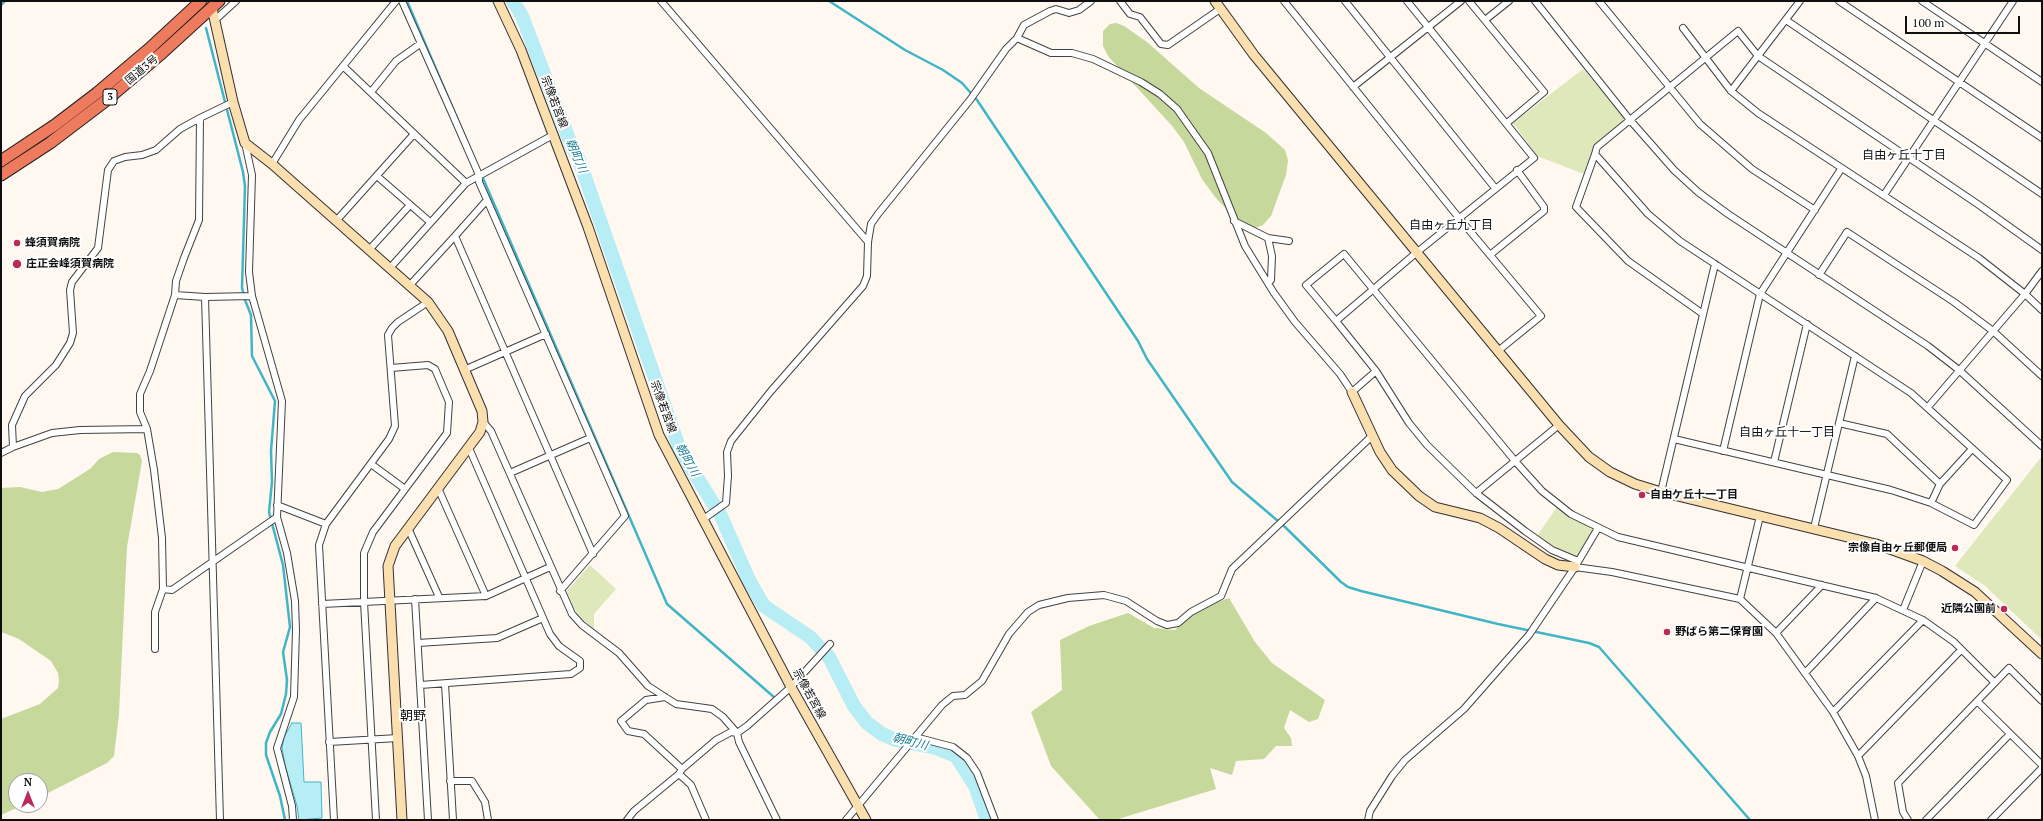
<!DOCTYPE html>
<html>
<head>
<meta charset="utf-8">
<style>
  body { margin:0 }
  #map { position:relative; width:2043px; height:821px; overflow:hidden; background:#fef8f1; font-family:"PT Serif",serif }
  canvas { display:block }
  .frame { position:absolute; inset:0; border:2px solid #0f0f0f; pointer-events:none }
  .north { position:absolute; left:8px; top:773px; width:40px; height:40px; box-sizing:border-box; background:#fff; border:1px solid #9f9f9f; border-radius:50%; rotate:0deg; font-size:11px; font-weight:700; line-height:16px; text-align:center; color:#0f0f0f }
  .north::after { content:''; display:block; margin:auto; width:14px; height:18px; background:#ba2b57; clip-path:polygon(50% 0,100% 100%,50% 72%,0 100%) }
  .scale { position:absolute; left:1905px; top:16px; width:115px; height:18px; box-sizing:border-box; border:2px solid #0f0f0f; border-top:0; padding-left:5px; font-size:12px; line-height:14px; white-space:nowrap; color:#0f0f0f; -webkit-text-stroke:3px #fff; paint-order:stroke }
</style>
</head>
<body>
<div id="map">
<canvas width="2043" height="821"></canvas>
<div class="frame"></div>
<div class="north">N</div>
<div class="scale">100 m</div>
</div>
<script>
const ctx = document.querySelector('canvas').getContext('2d');
ctx.lineJoin = 'round';
function fill(path, color) {
  ctx.fillStyle = color;
  ctx.fill(path, 'evenodd');
}
function shape(rows) {
  const path = new Path2D();
  for (const r of rows) {
    path.moveTo(r[0], r[1]);
    for (let i = 2; i < r.length; i += 2) path.lineTo(r[i], r[i + 1]);
  }
  return path;
}
function strokePath(path, color, width, dash) {
  ctx.strokeStyle = color;
  ctx.lineWidth = width;
  ctx.lineCap = dash ? 'butt' : 'round';
  ctx.setLineDash(dash || []);
  ctx.stroke(path);
}
function write(font, color, halo, rows, align = 'center') {
  ctx.font = font + ' "PT Serif","Noto Sans JP",serif';
  ctx.lineWidth = 4;
  ctx.setLineDash([]);
  ctx.textBaseline = 'middle';
  ctx.strokeStyle = halo;
  ctx.fillStyle = color;
  for (const [text, x, y, turn = 0] of rows) {
    ctx.save();
    ctx.translate(x, y);
    ctx.rotate((+turn || 0) * Math.PI / 180);
    ctx.textAlign = isNaN(turn) ? turn : align;
    if (halo) ctx.strokeText(text, 0, 0);
    ctx.fillText(text, 0, 0);
    ctx.restore();
  }
}
fill(shape([
  [1583,69,1626,120,1594,145,1584,174,1537,156,1513,123],
  [2042,456,2042,640,1984,585,1955,566],
  [1557,507,1592,529,1593,532,1578,557,1574,557,1553,548,1537,536],
  [590,565,616,589,594,614,594,629,583,620,573,607,567,591]
]), '#dee8bb');
fill(shape([
  [1116,23,1124,26,1147,42,1199,88,1266,133,1285,150,1288,160,1286,175,1271,216,1263,225,1253,229,1244,228,1215,197,1202,179,1184,142,1173,127,1108,56,1103,46,1103,31,1110,24],
  [113,452,137,453,140,455,142,461,127,547,119,714,114,756,107,763,40,797,40,781,16,781,16,805,23,805,1,815,1,719,40,704,58,688,59,681,58,673,51,661,19,639,1,632,1,488,20,487,42,492,58,489,90,469,99,459],
  [1229,598,1255,642,1272,663,1325,700,1318,719,1309,722,1290,710,1284,728,1291,738,1292,746,1276,746,1264,759,1236,761,1232,775,1210,768,1216,789,1115,820,1100,820,1051,766,1031,712,1062,690,1060,640,1089,626,1128,613,1154,628,1175,630,1197,609]
]), '#c6d89b');
const water = shape([
  [292,723,301,723,304,782,321,782,322,818,299,820,297,806,285,765,282,748,284,737,292,723]
]);
fill(water, '#b7edf4');
strokePath(water, '#41b5c8', 1);
strokePath(shape([
  [407,1,468,144],
  [829,1,905,50,943,70,962,83,977,100,1138,341,1147,359,1232,482,1285,527,1341,582,1348,587,1361,591,1498,624,1589,643,1599,647,1750,820],
  [1,5,5,1],
  [206,28,243,172,245,186,242,288,245,300,251,315,252,356,275,401,271,451,272,482,269,512,283,565,290,627,283,652,287,680,286,694,281,714,270,732,266,743,266,755,280,796,285,820],
  [482,176,667,604,775,698]
]), '#41b5c8', 2.5);
strokePath(shape([
  [513,1,522,16,572,147,578,157,680,450,721,516,750,582,764,606,810,637,829,657,854,706,867,723,882,734,896,740,936,748,956,756,975,786,987,820]
]), '#b7edf4', 14);
const street = shape([
  [402,1,451,111,479,175,479,182,487,200,625,516,560,591],
  [661,1,868,242],
  [1120,1,1130,14,1140,17,1161,44,1168,45,1220,9],
  [1284,1,1459,218,1541,316,1498,351],
  [1345,1,1495,188],
  [1407,1,1534,158,1416,253,1336,321,1376,371,1409,423,1427,445,1476,493,1525,531,1552,550,1578,561],
  [1469,1,1544,92,1507,123],
  [1535,1,1630,120,1674,170,1698,192,1728,214,1928,346,1959,370,2042,446],
  [1599,1,1700,124,1752,169,1815,210],
  [1839,1,2042,138],
  [1922,1,2042,82],
  [1485,20,1509,1],
  [1786,20,2042,194],
  [214,21,236,1],
  [1683,28,1731,91,1758,113,1979,258,2025,294,2042,310],
  [1017,38,1051,53,1072,53,1093,59,1141,82,1160,94,1177,109,1208,153,1245,246,1274,293,1295,322,1340,374,1352,392,1376,371],
  [343,66,466,183],
  [1353,87,1461,1],
  [1731,91,1800,1],
  [371,92,396,61,420,44],
  [233,102,200,118,199,220,184,258,176,281,175,295,150,371,140,394,140,412,147,429,154,470,162,538,163,589,172,590,277,517],
  [245,143,252,175,249,272,252,296,282,401,277,517,287,553,295,601,296,630,294,697,277,748,292,806,293,820],
  [1595,154,1576,207,1628,261,1703,314],
  [272,164,299,120,396,1],
  [377,176,430,222],
  [1884,195,2013,1],
  [487,200,455,236,593,554],
  [336,221,414,134],
  [1234,221,1268,238,1289,241],
  [1268,238,1272,256,1271,280,1268,283],
  [369,250,410,205],
  [1490,255,1544,211,1544,207,1517,170],
  [390,268,466,183,553,135],
  [1819,275,1847,232,1954,302,1993,331,2042,376],
  [410,285,455,236],
  [175,295,205,297,252,296],
  [205,297,220,820],
  [1336,321,1306,285,1344,254,1515,461,1542,491,1571,514,1618,537,1876,598,1923,620,1954,642,1994,682],
  [464,370,546,334],
  [1928,407,2025,294,2042,271],
  [483,422,491,431,572,614,582,625,619,653,648,686,676,704,712,709,723,717,737,733,739,742,777,820],
  [1839,423,1887,434,1940,484],
  [1674,439,1891,490,1931,503,1974,525,2007,480,1911,393,1680,241,1648,214,1595,154,1597,147,1738,31,1758,56,1979,205,2042,250],
  [13,447,12,425,25,396,56,365,70,343,73,333,70,290,72,282,98,248,108,170,114,161,125,157,142,155,156,150,180,129,200,118],
  [1723,451,1760,294,1841,169],
  [1,453,13,447,52,433,80,430,147,429],
  [1774,462,1807,324],
  [371,464,405,489],
  [510,473,590,438],
  [438,488,486,596],
  [1661,492,1715,264],
  [1476,493,1559,425],
  [1931,503,1940,484,1972,449],
  [277,505,326,524],
  [702,520,726,503,728,476,727,452,731,441,771,391,863,286,867,276,868,242,871,224,878,214,970,100,1006,49,1017,38,1024,25,1050,11,1056,9,1069,13,1079,10,1091,1],
  [408,528,439,597],
  [1814,528,1855,356],
  [1575,567,1612,572,1740,599,1776,633,1833,712,1858,756,1866,776,1875,820],
  [415,599,428,820],
  [1740,599,1760,516],
  [322,604,486,596,550,567],
  [1903,610,1923,561],
  [1776,633,1822,585],
  [418,643,497,638,543,618],
  [155,649,155,612,163,589],
  [1805,673,1876,598],
  [445,684,453,820],
  [420,685,571,674,580,668,580,661,559,646,550,634,469,448],
  [665,697,646,700,621,721,628,731,644,734,682,769],
  [1977,701,2042,765],
  [1833,712,1923,620],
  [915,737,953,747,967,758,977,773,995,820],
  [329,742,398,738],
  [1858,756,1961,650],
  [679,774,691,785,706,820],
  [450,781,472,781,485,802,488,820],
  [334,820,319,545,326,524,389,439,395,426,388,335,392,328,398,322,428,302],
  [376,820,364,602,364,553,373,532,447,433,449,402,435,369,428,365,391,368],
  [627,820,634,811,679,774,682,769,716,740,731,732,737,733,747,726,791,687,830,644],
  [846,820,942,705,953,696,965,695,982,681,1009,634,1028,612,1039,605,1068,598,1104,595,1126,601,1157,621,1167,625,1178,623,1191,612,1221,596,1232,569,1373,435],
  [1368,820,1370,811,1392,776,1405,760,1464,709,1529,635,1575,567,1598,528],
  [1908,820,1903,812,1898,783,2009,668,2042,701],
  [1926,820,2010,734],
  [1991,820,2042,768]
]);
const secondary = shape([
  [498,1,521,50,588,227,659,435,791,687,866,820],
  [1215,1,1254,55,1559,425,1589,457,1610,472,1635,484,1661,492,1876,544,1923,561,1942,571,1975,592,2042,654],
  [212,8,233,102,245,143,272,164,428,302,448,331,482,411,483,422,480,432,395,546,388,566,402,820],
  [1352,392,1380,452,1392,470,1419,496,1435,507,1480,518,1499,528,1545,559,1558,565,1575,567]
]);
const highway = shape([
  [1,161,55,125,97,93,149,49,201,1],
  [1,175,50,143,104,102,162,53,219,1]
]);
strokePath(street, '#424242', 8);
strokePath(secondary, '#313131', 11);
strokePath(highway, '#202020', 13);
strokePath(street, '#fff', 6);
strokePath(secondary, '#fcdfae', 9);
strokePath(highway, '#ef7b5f', 11);
for (const [x, y, r, color] of [
  [17,243,4,"#ba2b57"],
  [17,264,5,"#ba2b57"],
  [1642,495,4,"#ba2b57"],
  [1955,548,4,"#ba2b57"],
  [2004,609,4,"#ba2b57"],
  [1667,632,4,"#ba2b57"]
]) {
  const dot = new Path2D();
  dot.arc(x, y, r, 0, 2 * Math.PI);
  ctx.fillStyle = color;
  ctx.fill(dot);
  strokePath(dot, '#fff', 1.5);
}
for (const [x, y, w] of [
  [110,97,14]
]) {
  const box = new Path2D();
  box.roundRect(x - w / 2, y - 8, w, 16, 3);
  ctx.fillStyle = '#fff';
  ctx.fill(box);
  strokePath(box, '#0f0f0f', 1);
}
write('bold 10px', '#0f0f0f', null, [
  ["3",110,97]
]);
write('11px', '#0f0f0f', '#fff', [
  ["国道3号",142,70,-40],
  ["宗像若宮線",554,102,69],
  ["宗像若宮線",663,407,70],
  ["宗像若宮線",809,694,61]
]);
write('bold 11px', '#0f0f0f', '#fff', [
  ["蜂須賀病院",25,243],
  ["庄正会峰須賀病院",26,264],
  ["自由ケ丘十一丁目",1650,495],
  ["宗像自由ヶ丘郵便局",1947,548,"right"],
  ["近隣公園前",1996,609,"right"],
  ["野ばら第二保育園",1675,632]
], 'left');
write('italic 12px', '#1b7f95', '#fff', [
  ["朝町川",576,156,67],
  ["朝町川",687,460,61],
  ["朝町川",910,742,14]
]);
write('12px', '#0f0f0f', '#fff', [
  ["自由ヶ丘十丁目",1904,156],
  ["自由ヶ丘九丁目",1451,226],
  ["自由ヶ丘十一丁目",1787,433]
]);
write('13px', '#0f0f0f', '#fff', [
  ["朝野",413,716]
]);
</script>
</body>
</html>
